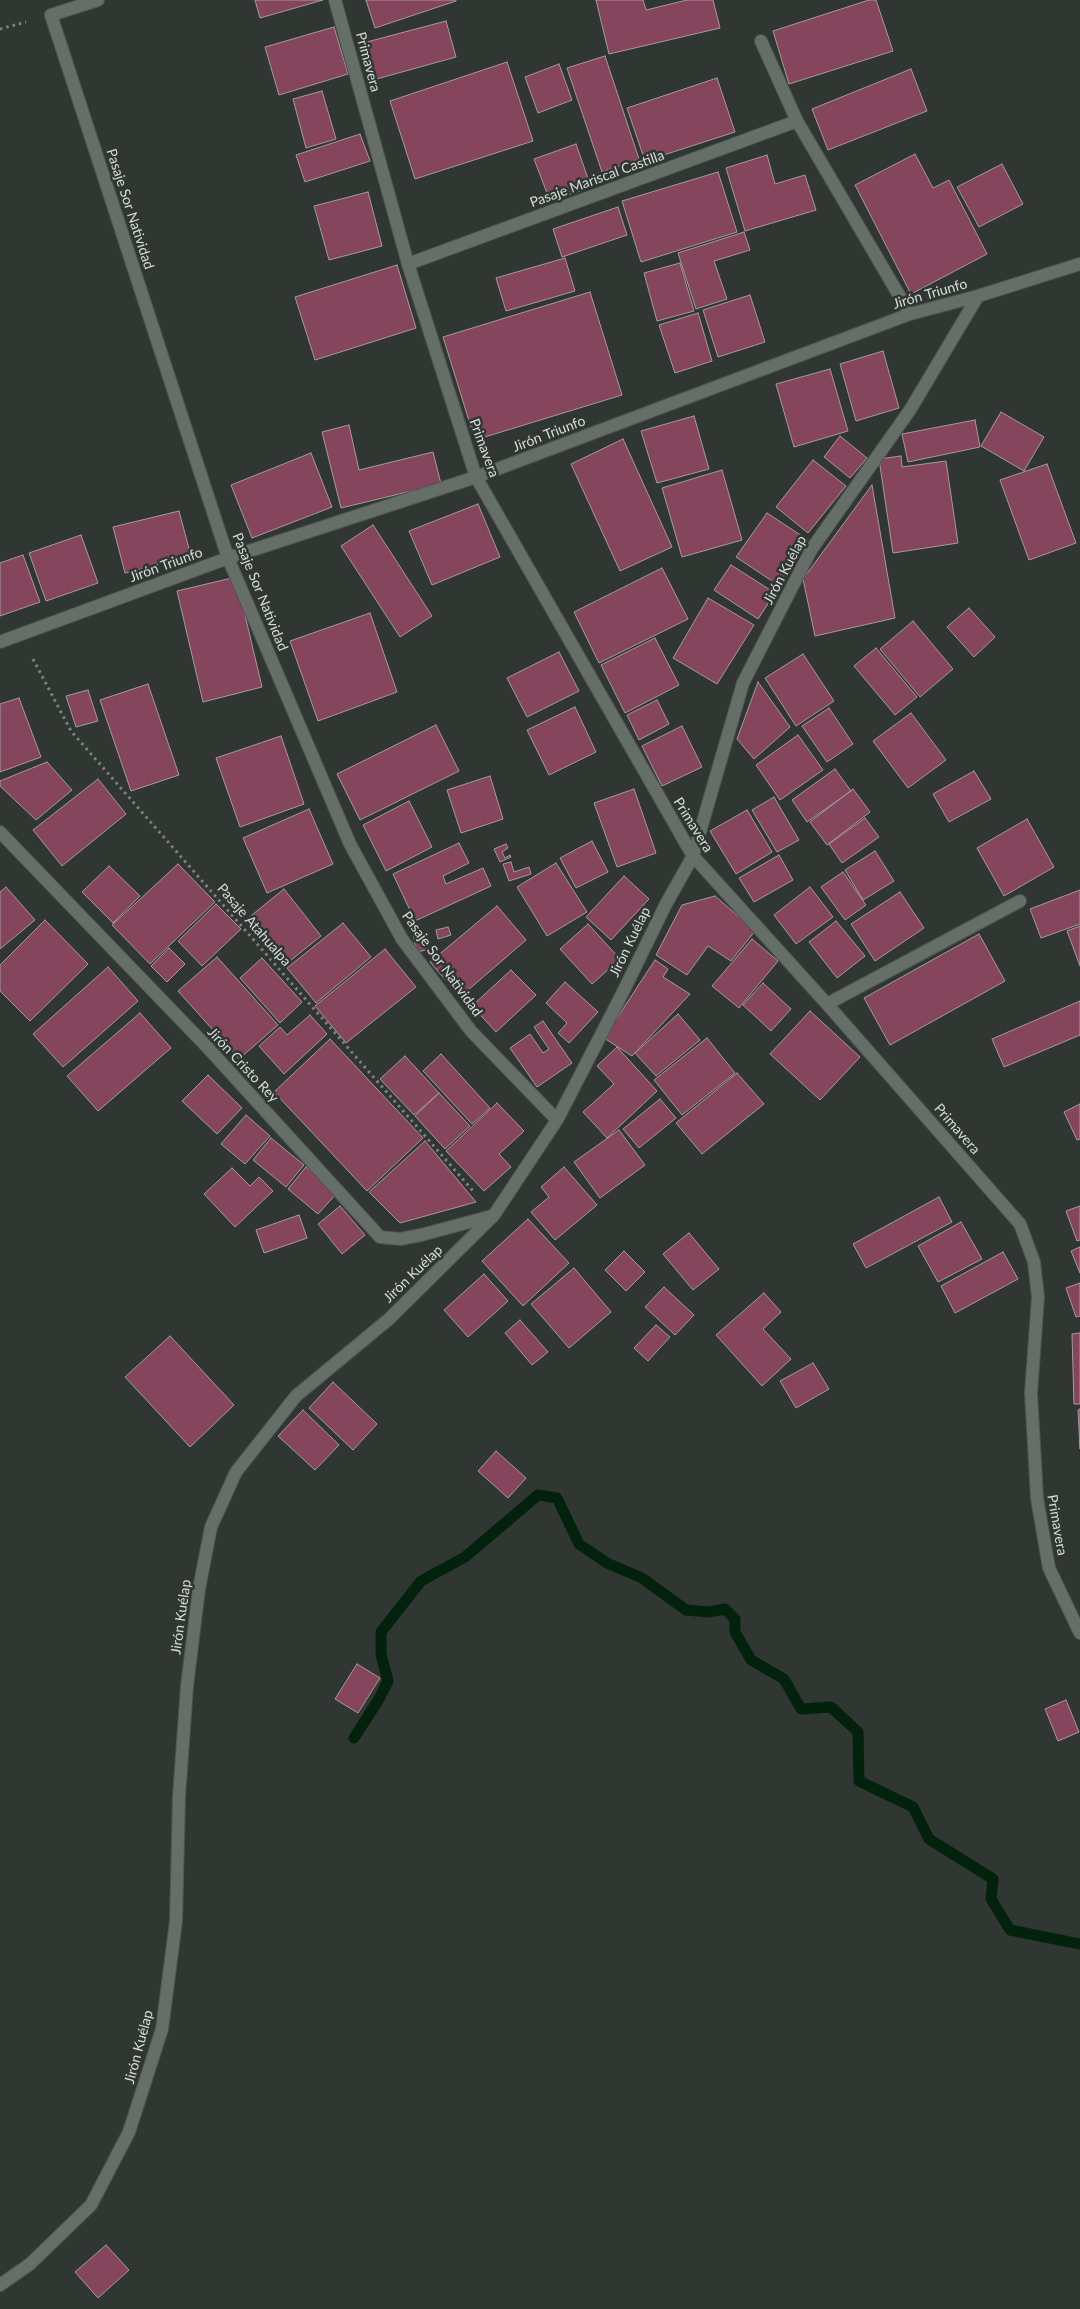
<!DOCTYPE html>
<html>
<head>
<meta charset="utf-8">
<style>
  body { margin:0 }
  canvas { display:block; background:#303732 }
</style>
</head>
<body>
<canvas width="1080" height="2309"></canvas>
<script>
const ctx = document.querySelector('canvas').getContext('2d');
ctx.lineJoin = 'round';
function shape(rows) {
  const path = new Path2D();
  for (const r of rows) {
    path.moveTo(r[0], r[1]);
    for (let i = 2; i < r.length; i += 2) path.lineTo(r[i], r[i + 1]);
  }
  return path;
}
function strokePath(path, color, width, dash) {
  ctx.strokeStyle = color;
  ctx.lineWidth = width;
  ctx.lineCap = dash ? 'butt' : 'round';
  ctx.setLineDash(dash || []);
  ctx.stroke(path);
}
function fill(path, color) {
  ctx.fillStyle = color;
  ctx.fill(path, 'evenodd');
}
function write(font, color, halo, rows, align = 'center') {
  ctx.font = font + ' Lato,sans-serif';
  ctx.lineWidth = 5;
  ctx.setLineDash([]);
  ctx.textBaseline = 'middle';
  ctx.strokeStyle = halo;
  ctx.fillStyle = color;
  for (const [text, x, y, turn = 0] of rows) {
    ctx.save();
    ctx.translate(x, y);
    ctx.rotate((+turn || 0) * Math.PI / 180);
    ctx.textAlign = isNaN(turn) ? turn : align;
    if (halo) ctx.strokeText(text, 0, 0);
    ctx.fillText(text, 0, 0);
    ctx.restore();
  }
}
strokePath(shape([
  [354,1738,379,1699,388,1681,381,1654,381,1632,421,1581,465,1557,538,1495,557,1498,579,1544,607,1563,642,1578,686,1610,708,1612,725,1609,735,1619,735,1632,751,1660,784,1679,801,1709,831,1707,858,1732,859,1781,913,1807,929,1839,993,1879,991,1899,1010,1930,1080,1944]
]), '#02220e', 11);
const building = shape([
  [255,0,323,0,260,18,255,0],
  [366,0,456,0,456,1,375,28,366,0],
  [596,0,643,0,646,10,687,0,713,0,720,28,609,54,596,0],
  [869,0,876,0,893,51,789,84,773,31,869,0],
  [446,21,456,57,373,80,363,43,446,21],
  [334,27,348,74,279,95,265,47,334,27],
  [605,56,639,159,602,172,567,68,605,56],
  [507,62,533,141,415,179,390,101,507,62],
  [559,64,572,100,538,113,525,77,559,64],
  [911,69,927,111,828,150,812,109,911,69],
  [717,78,735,132,645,161,627,108,717,78],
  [322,91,336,139,306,148,293,99,322,91],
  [360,134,370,161,305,182,296,155,360,134],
  [576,144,591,187,550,201,534,159,576,144],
  [915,154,933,188,949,180,987,254,911,294,855,185,915,154],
  [767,155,775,184,805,175,816,210,745,231,726,168,767,155],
  [1002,164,1023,204,979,227,957,187,1002,164],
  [718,172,737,232,641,262,622,201,718,172],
  [368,192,382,246,329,260,314,206,368,192],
  [618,207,627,235,562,257,553,229,618,207],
  [744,232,750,250,714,261,727,299,696,309,678,253,744,232],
  [565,258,575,291,506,311,496,278,565,258],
  [680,263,694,311,657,321,644,273,680,263],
  [397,265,416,328,315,360,295,297,397,265],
  [590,292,622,395,475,440,443,337,590,292],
  [750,295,765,342,718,357,703,310,750,295],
  [698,313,712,361,675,373,659,325,698,313],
  [883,351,899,408,856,421,840,364,883,351],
  [830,369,848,431,794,447,776,384,830,369],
  [1001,412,1044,437,1024,471,981,446,1001,412],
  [694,416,709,469,657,483,641,431,694,416],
  [975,420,980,447,908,462,902,434,975,420],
  [349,425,359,470,433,452,441,484,341,508,322,432,349,425],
  [840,436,867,458,850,478,824,457,840,436],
  [623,439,672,547,620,571,571,464,623,439],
  [311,453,332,507,252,538,231,485,311,453],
  [901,456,902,467,946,461,958,543,893,553,879,459,901,456],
  [813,460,846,486,808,533,776,507,813,460],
  [1047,464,1076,543,1029,560,1000,480,1047,464],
  [722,470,742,540,682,557,662,488,722,470],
  [872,485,895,618,815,636,803,579,872,485],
  [478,504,500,557,432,585,409,531,478,504],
  [179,511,191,556,125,573,113,527,179,511],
  [767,513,808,540,778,585,736,557,767,513],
  [373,525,432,616,400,637,341,546,373,525],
  [81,535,98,583,46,601,29,553,81,535],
  [23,555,40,602,0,616,0,563,23,555],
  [731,565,775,593,758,619,714,590,731,565],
  [662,568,688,619,599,663,574,612,662,568],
  [236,577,262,687,203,702,177,591,236,577],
  [708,598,754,625,717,684,673,658,708,598],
  [969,608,995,637,974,657,947,627,969,608],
  [370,613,397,692,318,721,290,641,370,613],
  [913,621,953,669,920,697,880,649,913,621],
  [655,638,679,685,625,713,601,665,655,638],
  [876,648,917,697,895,715,854,666,876,648],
  [559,652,579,691,527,717,507,678,559,652],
  [803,654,834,701,796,726,765,678,803,654],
  [758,682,790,727,754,759,737,739,758,682],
  [148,684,179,775,131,791,100,700,148,684],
  [88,690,98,721,76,727,66,696,88,690],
  [19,698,41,757,0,772,0,704,19,698],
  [657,700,669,724,639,740,627,715,657,700],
  [575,707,596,752,549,775,527,730,575,707],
  [829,708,853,744,827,762,802,726,829,708],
  [911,713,946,760,908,788,873,741,911,713],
  [436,725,459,771,360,820,337,774,436,725],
  [682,726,702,767,662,786,642,746,682,726],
  [798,735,823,770,780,800,756,765,798,735],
  [281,736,304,804,240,827,216,758,281,736],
  [47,762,72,790,36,820,0,786,0,781,47,762],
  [835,769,851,791,807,822,792,800,835,769],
  [974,771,991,799,949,822,933,794,974,771],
  [490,776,503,819,461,833,447,790,490,776],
  [98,779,126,814,62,866,33,830,98,779],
  [634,789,656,853,617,867,594,803,634,789],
  [853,789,870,812,827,845,810,822,853,789],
  [774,797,799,840,777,852,752,810,774,797],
  [409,801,432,847,386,871,363,825,409,801],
  [309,809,333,864,267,893,243,838,309,809],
  [747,810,772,852,736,874,710,831,747,810],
  [865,818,879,837,842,863,829,844,865,818],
  [1027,819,1054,867,1004,896,977,848,1027,819],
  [592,841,608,872,576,888,560,858,592,841],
  [459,843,469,863,443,876,446,884,483,868,491,886,415,921,393,874,459,843],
  [506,844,508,848,502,852,505,858,510,855,511,857,500,862,494,849,506,844],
  [875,851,894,881,863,900,845,870,875,851],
  [779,855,793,880,754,902,739,878,779,855],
  [511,862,514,872,529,867,531,874,509,881,503,864,511,862],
  [556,863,587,912,547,936,517,887,556,863],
  [178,864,215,902,150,964,112,925,178,864],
  [109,866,140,896,113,923,82,892,109,866],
  [843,872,866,905,845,920,821,887,843,872],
  [624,876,649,899,611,940,586,917,624,876],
  [6,887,35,920,0,949,0,892,6,887],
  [810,887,833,917,796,944,774,915,810,887],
  [284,889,321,936,285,965,247,919,284,889],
  [1080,890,1080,924,1041,938,1030,909,1080,890],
  [900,892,924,928,875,961,851,924,900,892],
  [715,896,755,931,731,961,708,946,687,975,656,955,682,905,715,896],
  [216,904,241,929,202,966,178,941,216,904],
  [497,906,526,940,460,997,430,962,497,906],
  [45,920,88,964,30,1021,0,991,0,965,45,920],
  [836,921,865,956,837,978,809,942,836,921],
  [343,923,371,957,316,1003,287,968,343,923],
  [588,924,620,959,592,984,560,949,588,924],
  [1080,926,1080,966,1067,931,1080,926],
  [448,927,451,935,438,939,436,930,448,927],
  [423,933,426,950,417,952,413,935,423,933],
  [979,934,1005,981,890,1045,864,998,979,934],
  [752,939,778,961,739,1008,712,986,752,939],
  [169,948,185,964,167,982,151,966,169,948],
  [385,949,416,987,346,1043,315,1006,385,949],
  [217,957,278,1025,239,1059,178,991,217,957],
  [262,958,302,1002,280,1023,240,978,262,958],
  [655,960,668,969,663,977,690,994,632,1056,604,1038,655,960],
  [108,967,138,1001,63,1067,33,1034,108,967],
  [511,970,536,995,496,1032,472,1006,511,970],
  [565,982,598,1012,569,1043,558,1033,567,1023,546,1003,565,982],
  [763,983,791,1009,771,1031,743,1005,763,983],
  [1080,1001,1080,1035,1004,1067,992,1039,1080,1001],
  [810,1011,860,1057,820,1100,770,1054,810,1011],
  [140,1013,171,1048,98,1111,67,1076,140,1013],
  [678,1014,700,1040,656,1076,635,1053,678,1014],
  [310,1015,327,1034,284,1074,259,1046,280,1027,287,1035,310,1015],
  [543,1021,572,1063,537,1087,510,1048,530,1034,543,1053,549,1049,534,1027,543,1021],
  [707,1038,735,1073,682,1115,654,1080,707,1038],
  [330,1039,423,1138,367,1191,274,1092,330,1039],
  [617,1047,657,1091,607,1138,583,1112,614,1084,597,1066,617,1047],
  [441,1054,490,1108,472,1124,423,1071,441,1054],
  [405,1056,439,1093,414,1115,380,1079,405,1056],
  [737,1073,764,1104,702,1154,676,1123,737,1073],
  [208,1075,242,1108,217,1134,182,1101,208,1075],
  [439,1093,470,1126,445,1149,415,1116,439,1093],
  [660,1099,676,1118,639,1148,623,1129,660,1099],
  [497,1103,524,1131,499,1154,511,1167,484,1191,446,1151,497,1103],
  [1080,1104,1080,1139,1077,1140,1064,1112,1080,1104],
  [246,1115,270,1136,245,1164,221,1144,246,1115],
  [619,1130,645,1165,600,1198,574,1162,619,1130],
  [271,1138,304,1165,286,1187,253,1160,271,1138],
  [425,1141,476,1202,400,1223,369,1192,425,1141],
  [306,1167,337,1193,318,1214,288,1189,306,1167],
  [564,1167,597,1205,555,1240,531,1212,549,1197,541,1187,564,1167],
  [232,1168,250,1186,259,1177,273,1191,235,1227,204,1194,232,1168],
  [939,1197,952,1222,866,1268,853,1244,939,1197],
  [340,1206,365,1235,342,1254,318,1224,340,1206],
  [1080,1206,1080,1240,1077,1241,1066,1211,1080,1206],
  [299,1215,307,1238,264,1253,256,1230,299,1215],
  [528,1219,569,1263,523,1306,482,1261,528,1219],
  [961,1222,982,1259,938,1282,918,1246,961,1222],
  [689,1233,719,1269,693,1290,663,1254,689,1233],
  [1080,1247,1080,1273,1071,1251,1080,1247],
  [624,1251,645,1272,626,1291,605,1270,624,1251],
  [1003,1252,1018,1279,955,1313,941,1286,1003,1252],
  [574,1268,611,1312,569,1348,531,1304,574,1268],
  [484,1274,508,1301,468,1337,444,1310,484,1274],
  [1080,1283,1080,1316,1076,1317,1066,1288,1080,1283],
  [664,1287,694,1315,675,1335,645,1307,664,1287],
  [764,1293,781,1312,763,1329,791,1359,762,1386,716,1335,764,1293],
  [520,1320,548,1352,532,1365,505,1333,520,1320],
  [656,1325,670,1337,648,1361,634,1348,656,1325],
  [1080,1333,1080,1404,1074,1404,1072,1334,1080,1333],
  [170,1336,234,1405,190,1447,125,1377,170,1336],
  [813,1363,829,1389,796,1408,780,1381,813,1363],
  [333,1382,377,1424,353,1450,309,1408,333,1382],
  [1080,1409,1080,1449,1078,1410,1080,1409],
  [303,1410,339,1445,315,1470,278,1436,303,1410],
  [496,1451,526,1478,508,1498,478,1471,496,1451],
  [357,1664,380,1678,358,1713,335,1699,357,1664],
  [1066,1700,1079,1732,1058,1741,1045,1709,1066,1700],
  [106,2245,129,2270,98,2298,75,2272,106,2245]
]);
fill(building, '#84455d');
strokePath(building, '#a59a9d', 1);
const street = shape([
  [98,0,51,15,228,558,350,844,402,939,471,1031,557,1120],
  [335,0,408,264,476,477,693,856,827,1004,1020,1224,1034,1262,1038,1297,1031,1393,1037,1498,1049,1568,1080,1633],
  [761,41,797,121,910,314],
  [408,264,797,121],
  [0,642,228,558,476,477,910,314,978,296,1080,264],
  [0,832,208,1048,380,1237,400,1239,421,1235,492,1216],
  [827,1004,1020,901],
  [0,2285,30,2264,91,2205,129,2132,162,2029,176,1921,179,1797,187,1686,199,1589,211,1527,236,1472,296,1396,389,1319,494,1215,557,1120,620,998,666,904,693,856,743,683,811,550,910,410,978,296]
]);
strokePath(street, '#4e5450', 14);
strokePath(shape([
  [0,29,26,22],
  [33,659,71,731,474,1192]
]), '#7d827e', 3, [2.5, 4]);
strokePath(street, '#656e67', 12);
write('14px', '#d9ddda', '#303732', [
  ["Primavera",368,62,75],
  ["Pasaje Mariscal Castilla",597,179,-20],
  ["Pasaje Sor Natividad",130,209,72],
  ["Jirón Triunfo",930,294,-16],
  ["Jirón Triunfo",549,434,-21],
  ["Primavera",484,448,70],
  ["Jirón Triunfo",166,565,-20],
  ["Jirón Kuélap",785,570,-62],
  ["Pasaje Sor Natividad",260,592,68],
  ["Primavera",693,825,58],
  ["Pasaje Atahualpa",254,925,49],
  ["Jirón Kuélap",630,942,-64],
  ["Pasaje Sor Natividad",442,964,54],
  ["Jirón Cristo Rey",243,1065,47],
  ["Primavera",957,1129,49],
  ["Jirón Kuélap",413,1274,-44],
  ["Primavera",1057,1525,80],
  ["Jirón Kuélap",181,1617,-82],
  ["Jirón Kuélap",139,2047,-75]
]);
</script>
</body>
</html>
